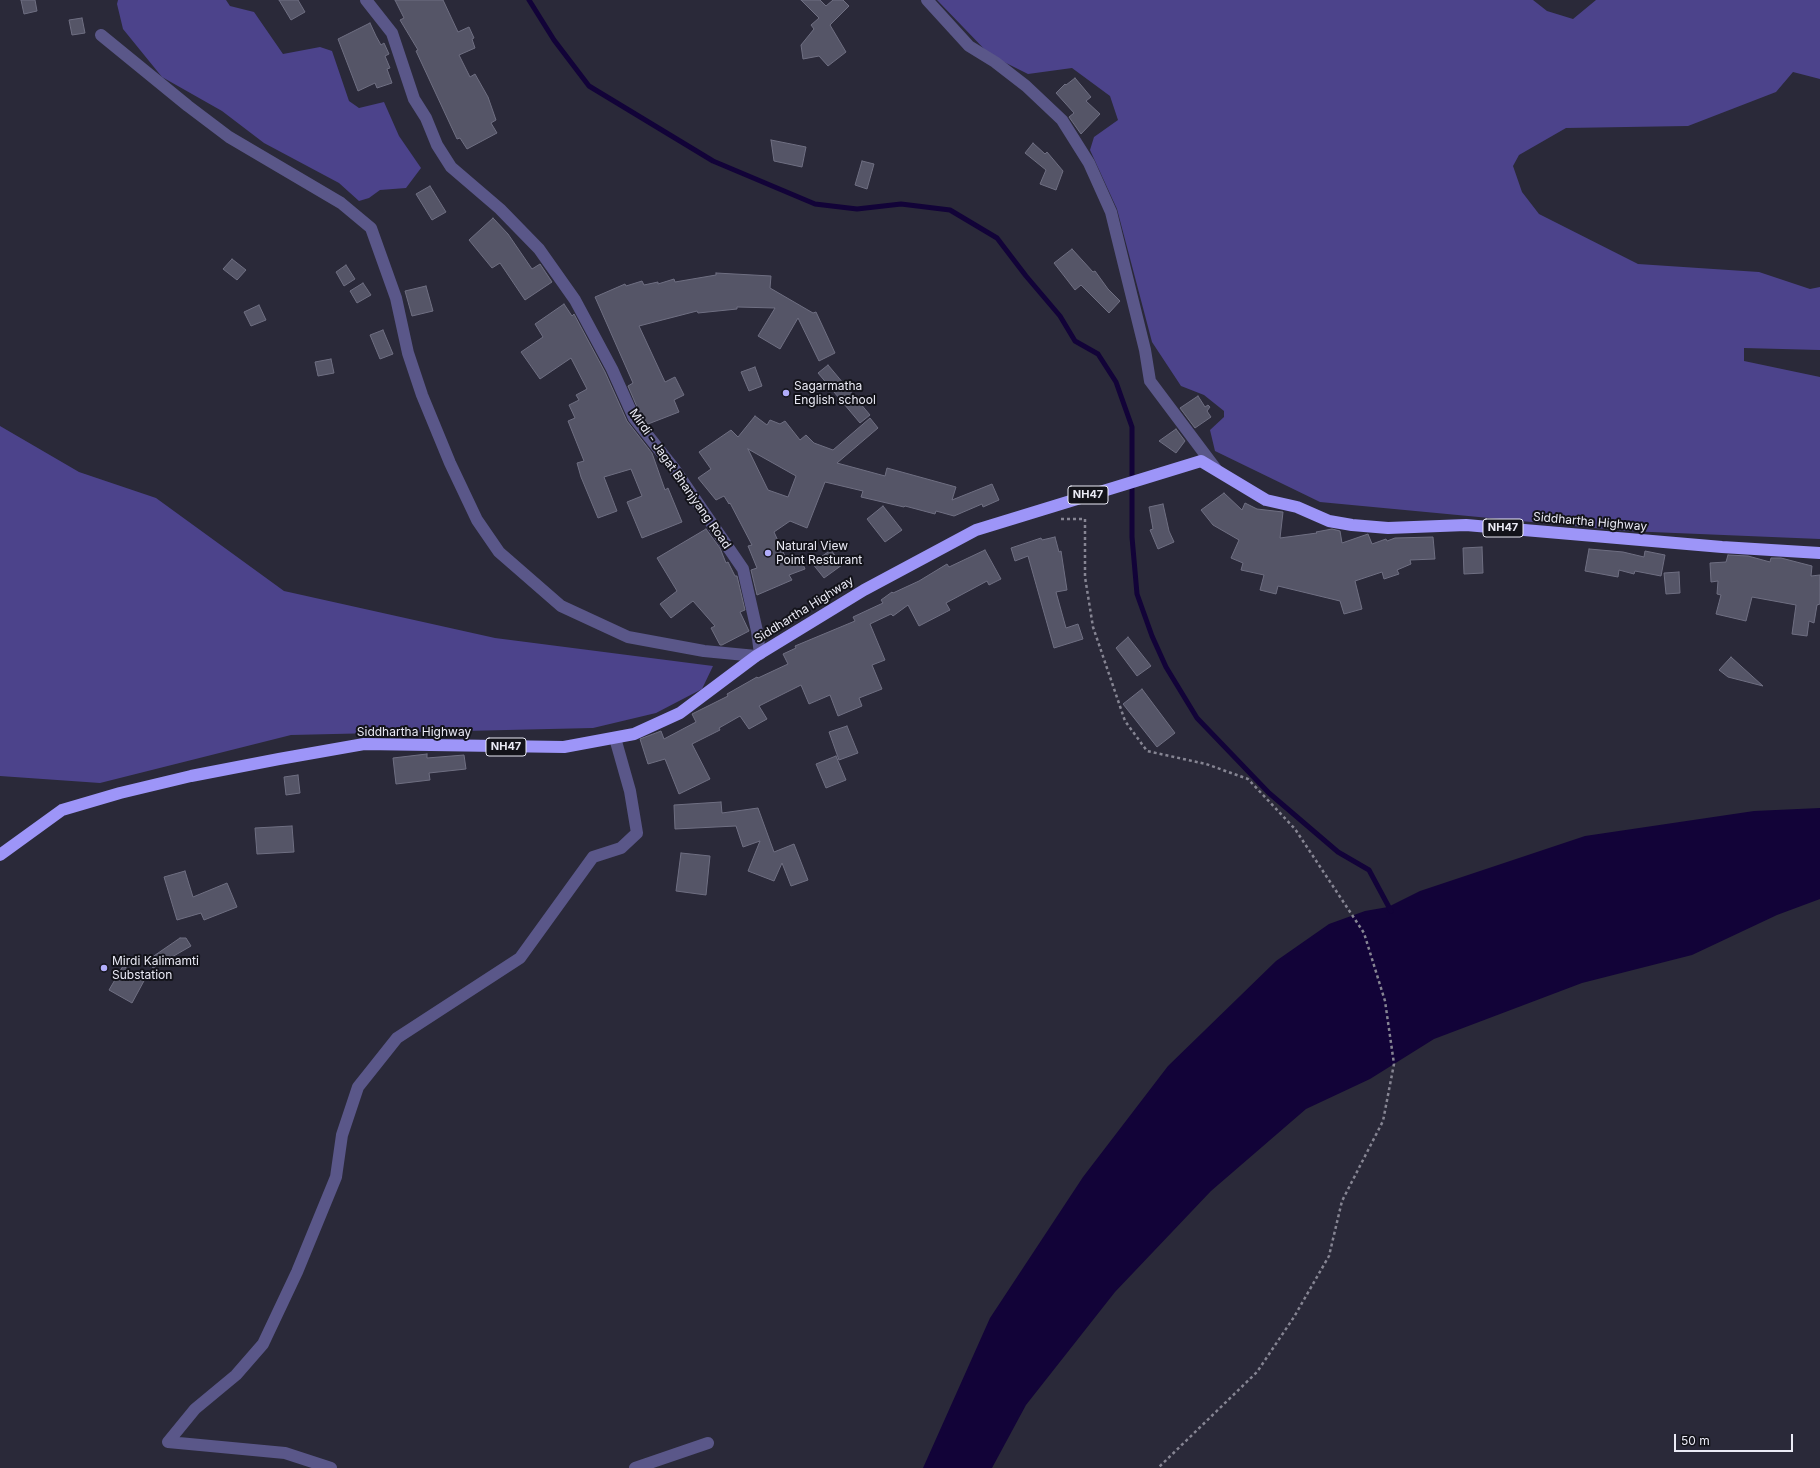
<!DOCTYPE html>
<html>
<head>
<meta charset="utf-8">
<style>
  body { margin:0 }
  #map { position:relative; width:1820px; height:1468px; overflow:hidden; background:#2a2939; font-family:Inter,sans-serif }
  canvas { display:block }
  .scale { position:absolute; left:1674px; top:1434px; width:119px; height:18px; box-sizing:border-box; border:2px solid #eaeaf5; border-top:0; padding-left:5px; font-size:12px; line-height:14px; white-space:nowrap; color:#eaeaf5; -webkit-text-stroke:3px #13131a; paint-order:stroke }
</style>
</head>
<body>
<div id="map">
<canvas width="1820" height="1468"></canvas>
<div class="scale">50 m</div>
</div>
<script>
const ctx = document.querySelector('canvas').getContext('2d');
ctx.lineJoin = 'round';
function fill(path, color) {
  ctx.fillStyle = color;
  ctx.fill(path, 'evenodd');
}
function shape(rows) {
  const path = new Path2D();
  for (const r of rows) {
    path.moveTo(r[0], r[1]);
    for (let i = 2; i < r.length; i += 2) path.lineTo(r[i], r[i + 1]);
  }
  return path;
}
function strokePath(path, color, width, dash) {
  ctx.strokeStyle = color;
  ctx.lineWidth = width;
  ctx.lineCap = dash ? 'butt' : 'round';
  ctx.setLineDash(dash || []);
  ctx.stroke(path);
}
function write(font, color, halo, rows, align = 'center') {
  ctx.font = font + ' Inter,sans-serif';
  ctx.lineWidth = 4;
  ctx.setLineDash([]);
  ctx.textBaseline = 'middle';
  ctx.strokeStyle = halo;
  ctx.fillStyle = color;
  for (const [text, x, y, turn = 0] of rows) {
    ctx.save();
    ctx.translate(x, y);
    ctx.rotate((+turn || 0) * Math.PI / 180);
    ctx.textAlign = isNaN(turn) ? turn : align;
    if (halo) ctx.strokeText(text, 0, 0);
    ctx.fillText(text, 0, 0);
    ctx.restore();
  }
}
fill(shape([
  [118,0,226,0,230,6,254,12,283,54,320,47,332,51,349,101,359,108,384,102,399,136,421,168,406,188,380,190,369,198,359,201,339,183,264,143,222,111,162,77,123,29,117,4],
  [937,0,1533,0,1547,11,1573,19,1596,0,1820,0,1820,79,1793,72,1776,92,1688,126,1566,128,1519,155,1513,166,1522,192,1539,214,1638,264,1759,272,1810,289,1820,287,1820,350,1744,348,1744,361,1820,377,1820,539,1627,531,1320,502,1215,451,1210,430,1224,417,1224,411,1204,395,1181,386,1152,342,1117,209,1090,150,1094,137,1118,120,1110,96,1072,68,1028,74,990,55],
  [0,426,79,472,156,498,284,591,495,638,713,666,702,689,656,713,593,728,291,735,100,783,0,776]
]), '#4c438b');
fill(shape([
  [1820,808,1820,899,1777,915,1692,955,1582,983,1434,1039,1370,1079,1306,1109,1211,1191,1115,1292,1026,1405,992,1468,923,1468,990,1318,1083,1177,1168,1066,1276,961,1329,924,1365,911,1388,907,1420,891,1585,836,1754,811]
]), '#120338');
strokePath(shape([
  [529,0,554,40,589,86,713,161,815,204,857,209,901,204,950,210,997,238,1026,276,1060,316,1075,341,1098,354,1116,382,1132,427,1132,537,1137,594,1152,636,1166,667,1197,718,1269,793,1338,852,1369,870,1391,911]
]), '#120338', 5);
const building = shape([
  [21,0,35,0,37,11,24,14,21,0],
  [279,0,298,0,305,12,291,20,279,0],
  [395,0,443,0,458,32,469,27,474,38,472,39,475,48,459,55,470,77,475,74,488,97,496,120,491,123,497,133,467,149,460,138,457,139,416,51,418,50,400,20,404,18,395,0],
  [801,0,820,0,826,6,833,0,843,0,849,6,830,25,846,52,828,66,819,56,803,59,801,45,814,29,811,25,819,18,801,0],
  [82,18,85,33,72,35,69,20,82,18],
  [370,23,376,36,381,45,384,43,389,54,385,56,390,68,387,69,392,83,377,88,375,83,358,91,338,39,370,23],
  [1075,78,1091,97,1086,101,1100,114,1081,134,1069,117,1074,113,1056,93,1065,84,1066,85,1075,78],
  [771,140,806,147,802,167,774,161,771,140],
  [1033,143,1045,154,1047,152,1063,171,1056,190,1040,184,1046,170,1025,153,1033,143],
  [862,161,874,164,867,189,855,185,862,161],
  [430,186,446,212,432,220,416,194,430,186],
  [493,218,508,234,532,269,540,264,552,282,525,300,500,263,492,268,469,240,493,218],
  [1072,249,1093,272,1095,271,1108,289,1120,301,1109,313,1081,285,1075,290,1054,263,1072,249],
  [232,259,246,270,237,280,223,269,232,259],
  [346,265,355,279,344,286,336,272,346,265],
  [716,273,771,276,770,288,813,313,816,312,835,353,819,361,798,318,780,349,758,336,775,308,737,307,737,309,698,313,697,311,639,326,665,382,675,377,684,395,674,400,679,412,648,424,640,414,628,386,633,383,595,297,625,284,626,286,642,281,644,285,658,282,658,284,674,279,675,282,716,275,716,273],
  [363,283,371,295,357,303,350,291,363,283],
  [426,286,433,311,412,316,405,291,426,286],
  [564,304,572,316,574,314,605,372,627,421,652,453,665,490,668,488,682,522,642,538,627,502,642,496,631,469,604,477,617,511,598,518,581,477,577,463,584,461,568,421,575,418,569,405,579,400,576,395,587,389,571,358,540,379,521,352,543,337,535,324,564,304],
  [259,305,266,320,251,326,244,312,259,305],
  [383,330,393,354,380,359,370,335,383,330],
  [331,359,334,373,318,376,315,362,331,359],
  [828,365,870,415,860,423,818,373,828,365],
  [755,367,762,386,749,391,741,372,755,367],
  [1198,396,1205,407,1208,405,1210,407,1207,411,1211,417,1195,428,1180,408,1198,396],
  [755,416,767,425,770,420,780,424,785,421,800,440,806,435,814,443,833,450,870,418,878,428,837,463,885,476,887,468,956,487,952,500,992,484,999,500,983,507,982,504,954,516,936,511,935,514,905,506,904,507,861,497,863,491,825,482,807,528,790,521,774,532,788,563,800,557,805,569,789,575,792,580,757,595,751,570,757,568,748,546,752,545,730,503,729,504,724,496,716,500,698,478,711,469,699,452,731,430,738,437,755,416],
  [748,449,796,476,788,497,768,490,748,449],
  [1176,429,1185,441,1176,453,1159,441,1176,429],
  [1224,493,1242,510,1245,503,1257,509,1283,512,1280,538,1317,533,1316,532,1332,529,1340,531,1342,543,1368,534,1372,544,1386,539,1387,541,1395,538,1433,537,1435,559,1410,560,1411,564,1397,570,1399,574,1384,579,1382,572,1355,581,1362,609,1344,614,1340,601,1278,586,1276,594,1260,590,1264,575,1241,570,1243,563,1231,558,1239,540,1213,525,1201,510,1224,493],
  [1163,504,1169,531,1174,542,1158,549,1150,530,1153,529,1149,507,1163,504],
  [883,506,902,530,885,542,867,519,883,506],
  [706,529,720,548,726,563,728,562,735,576,737,576,745,610,740,612,749,631,722,645,720,645,711,628,715,626,693,601,671,618,660,604,677,591,657,558,706,529],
  [1055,537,1059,552,1061,551,1067,590,1056,592,1066,628,1078,624,1083,639,1054,648,1028,556,1015,561,1011,548,1041,538,1042,540,1055,537],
  [1482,547,1483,573,1464,574,1463,548,1482,547],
  [1589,549,1623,552,1644,557,1645,551,1665,555,1661,576,1635,571,1634,574,1619,570,1618,577,1585,571,1589,549],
  [831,550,842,565,824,578,812,563,831,550],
  [985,550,1001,579,989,585,987,581,946,603,950,610,919,626,908,605,893,616,891,614,870,624,885,660,872,665,882,689,859,698,862,706,838,716,830,695,809,704,801,685,759,706,767,719,749,729,740,716,719,728,720,730,692,744,710,779,679,794,665,759,648,764,640,739,661,731,664,739,696,722,692,714,728,696,727,694,757,677,758,678,788,664,783,654,796,648,795,646,855,621,853,617,883,603,881,600,892,592,893,593,919,581,947,564,949,567,985,550],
  [1728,555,1748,556,1770,562,1771,558,1781,558,1812,566,1811,576,1820,575,1820,604,1817,605,1814,623,1809,621,1807,636,1792,634,1796,605,1752,597,1746,621,1716,614,1721,595,1717,594,1718,581,1711,582,1710,563,1726,562,1728,555],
  [1679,572,1680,593,1666,594,1664,573,1679,572],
  [1128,637,1151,666,1137,676,1116,648,1128,637],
  [1731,657,1763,686,1728,677,1719,670,1731,657],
  [1142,689,1175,733,1157,747,1123,704,1142,689],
  [847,726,858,753,839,760,829,732,847,726],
  [427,754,427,758,464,755,466,769,429,773,430,780,396,784,393,758,427,754],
  [836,756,846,780,826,788,816,764,836,756],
  [298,775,300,793,286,795,284,777,298,775],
  [721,802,722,813,758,808,774,852,794,844,808,880,791,886,782,863,774,881,748,871,760,841,743,847,736,826,675,829,674,805,721,802],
  [292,826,294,852,257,854,255,828,292,826],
  [681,853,710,856,706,895,676,891,681,853],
  [185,871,193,897,227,883,237,907,204,920,201,913,177,920,164,877,185,871],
  [180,938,186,938,191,946,153,968,148,960,180,938],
  [123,966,145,979,132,1003,109,990,123,966]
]);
fill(building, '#555567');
strokePath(building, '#6f6f82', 1);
strokePath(shape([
  [1061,519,1085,519,1085,577,1093,627,1125,721,1147,751,1206,764,1248,779,1295,829,1364,933,1385,1001,1394,1064,1383,1121,1342,1201,1329,1256,1294,1317,1257,1372,1158,1468]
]), '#868593', 2.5, [3, 3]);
strokePath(shape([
  [366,0,392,33,414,99,426,118,437,145,451,167,500,209,539,249,575,300,612,369,634,418,673,467,743,569,757,631,760,654],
  [927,0,969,46,995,62,1026,86,1062,120,1089,163,1111,212,1145,350,1150,381,1216,469],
  [101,35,188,106,229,137,341,203,371,228,396,298,408,353,422,395,450,463,477,520,499,552,561,606,628,637,704,651,756,656],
  [331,1468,285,1453,168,1442,195,1409,236,1375,263,1344,297,1272,336,1177,342,1135,358,1087,397,1038,520,958,593,857,621,848,637,833,630,791,615,738],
  [635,1468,708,1443]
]), '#5a5789', 12);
strokePath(shape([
  [0,855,62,810,120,793,191,776,279,759,364,744,564,747,634,734,680,713,756,656,864,590,976,530,1201,461,1266,500,1297,507,1329,521,1352,525,1388,528,1466,525,1722,547,1820,553]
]), '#9d95f8', 12);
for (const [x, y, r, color] of [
  [786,393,4,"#b1adfa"],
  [768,553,4,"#b1adfa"],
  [104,968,4,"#b1adfa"]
]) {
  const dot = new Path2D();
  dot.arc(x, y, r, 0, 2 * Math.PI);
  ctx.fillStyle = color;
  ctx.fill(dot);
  strokePath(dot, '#13131a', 1.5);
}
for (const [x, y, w] of [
  [1088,495,40],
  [1503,528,40],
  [506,747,40]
]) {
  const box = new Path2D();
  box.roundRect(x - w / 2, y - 9, w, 18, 3);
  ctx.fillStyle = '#13131a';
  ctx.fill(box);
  strokePath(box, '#eaeaf5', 1);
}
write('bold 11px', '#eaeaf5', null, [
  ["NH47",1088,495],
  ["NH47",1503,528],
  ["NH47",506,747]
]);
write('12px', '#eaeaf5', '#13131a', [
  ["Sagarmatha",794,386],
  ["English school",794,400],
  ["Natural View",776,546],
  ["Point Resturant",776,560],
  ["Mirdi Kalimamti",112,961],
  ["Substation",112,975]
], 'left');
write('12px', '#eaeaf5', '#13131a', [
  ["Mirdi - Jagat Bhanjyang Road",680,479,55],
  ["Siddhartha Highway",1590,522,5],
  ["Siddhartha Highway",804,610,-32],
  ["Siddhartha Highway",414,732]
]);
</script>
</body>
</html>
